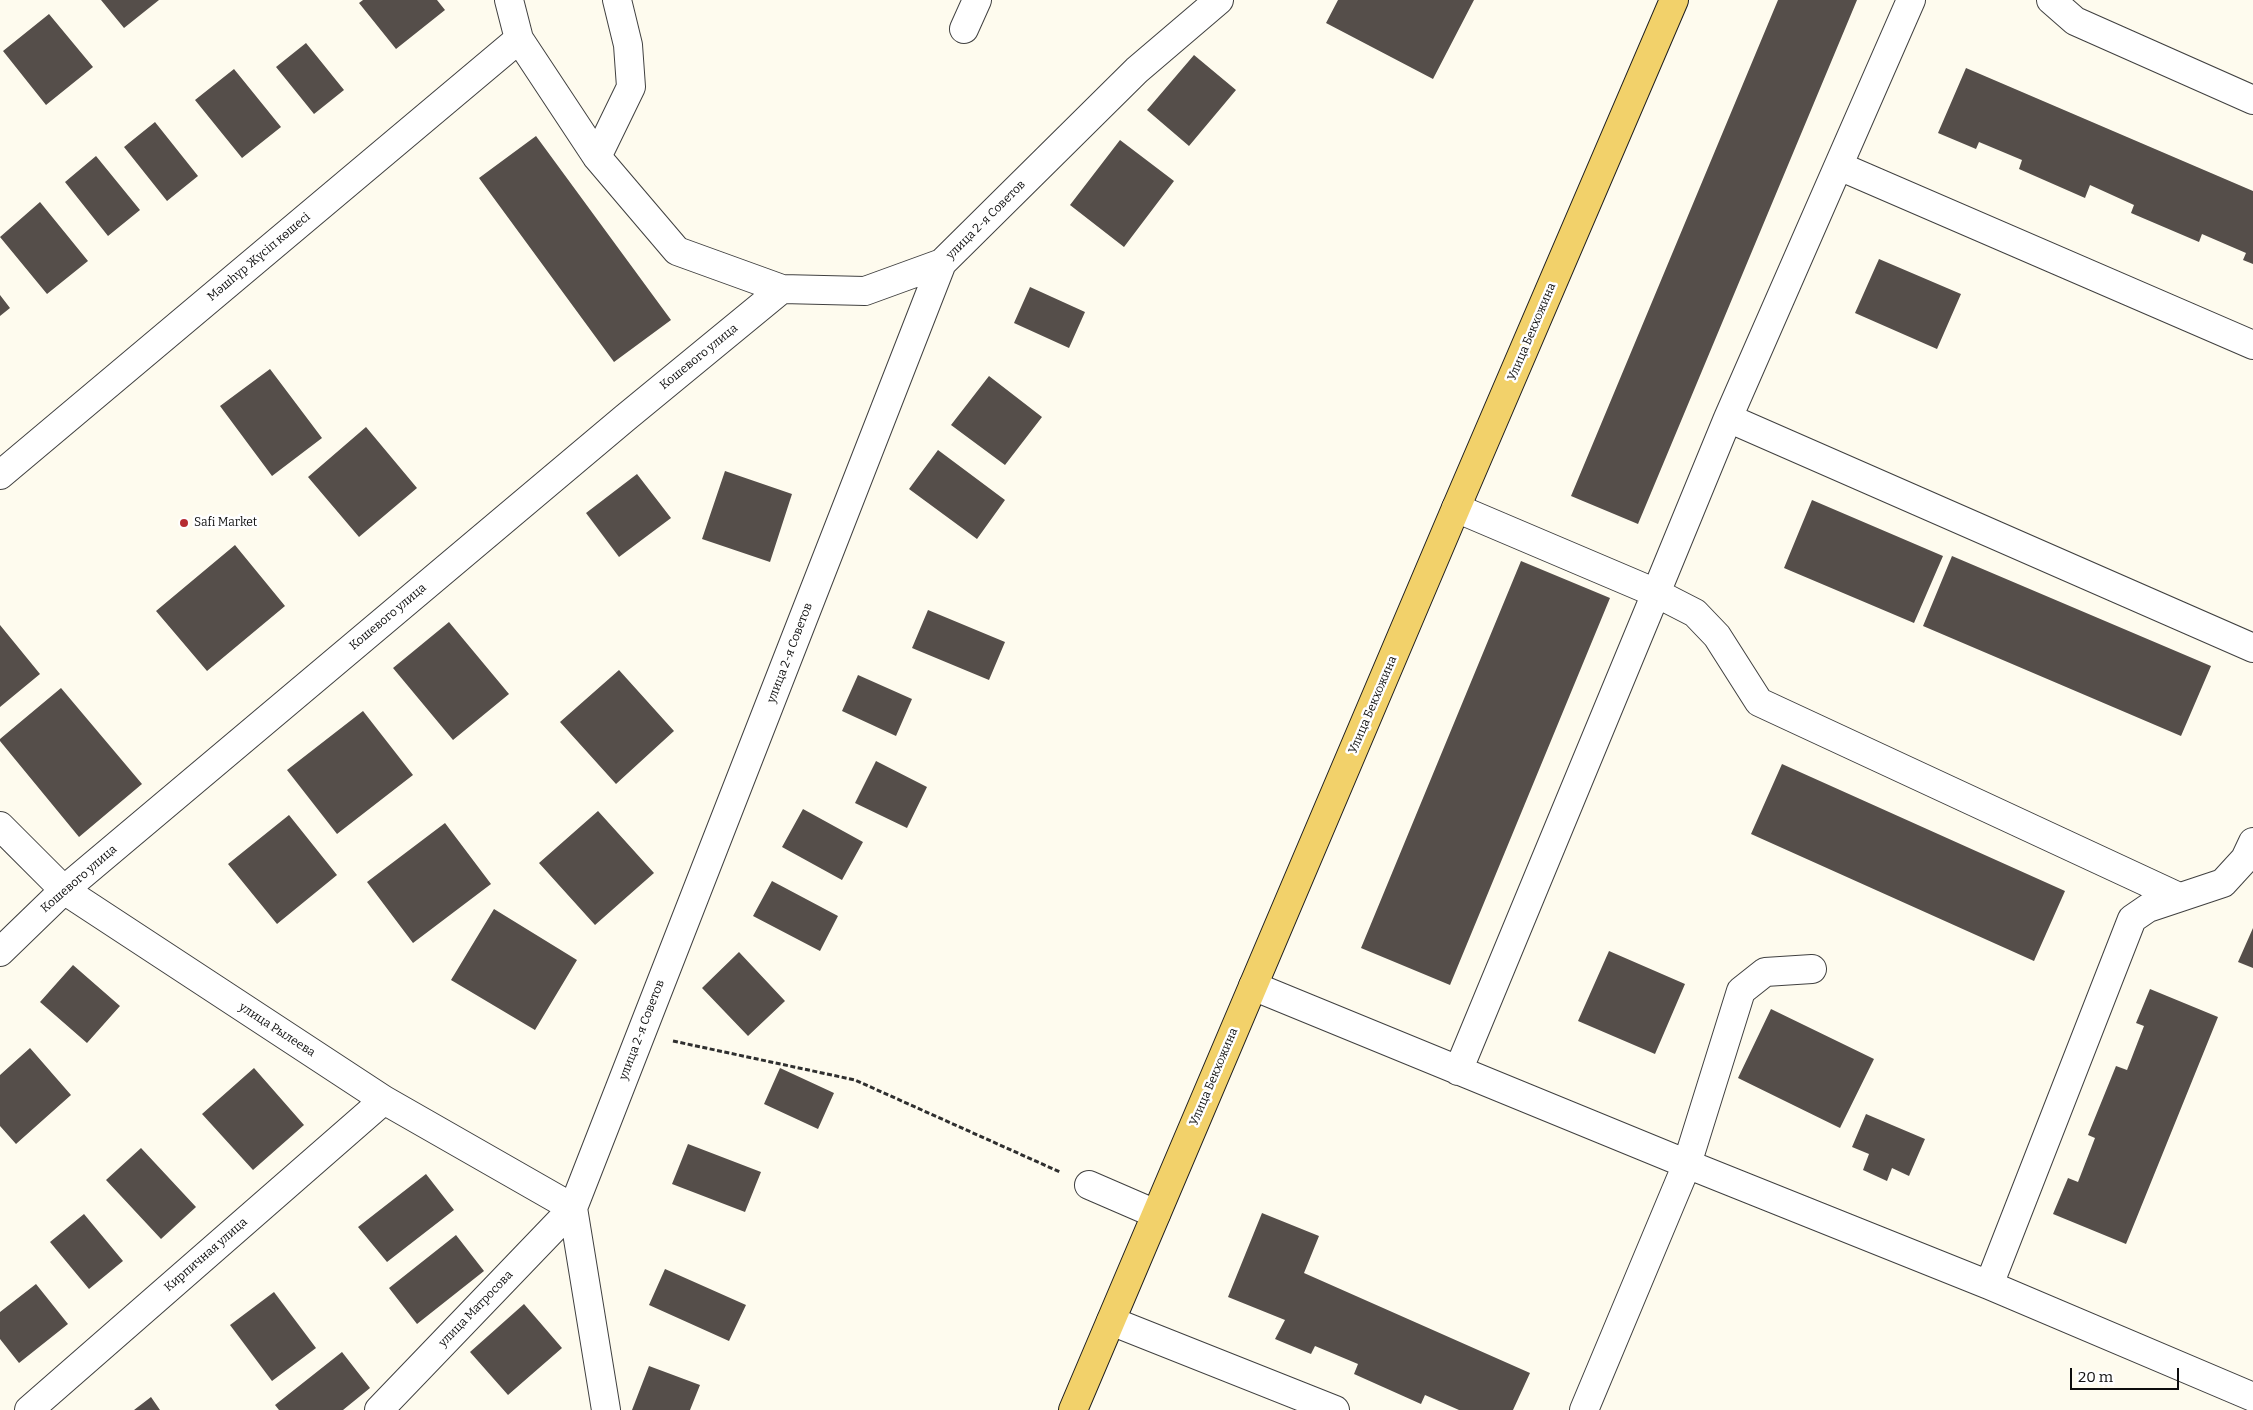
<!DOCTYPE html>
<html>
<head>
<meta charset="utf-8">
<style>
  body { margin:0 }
  #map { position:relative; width:2253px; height:1410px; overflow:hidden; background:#fefbee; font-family:Bitter,serif }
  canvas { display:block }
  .scale { position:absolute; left:2070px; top:1368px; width:109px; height:22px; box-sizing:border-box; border:2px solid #0d0d0d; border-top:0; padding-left:6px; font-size:15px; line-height:18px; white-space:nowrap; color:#0d0d0d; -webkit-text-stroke:4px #fff; paint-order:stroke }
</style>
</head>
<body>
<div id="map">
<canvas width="2253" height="1410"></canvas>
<div class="scale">20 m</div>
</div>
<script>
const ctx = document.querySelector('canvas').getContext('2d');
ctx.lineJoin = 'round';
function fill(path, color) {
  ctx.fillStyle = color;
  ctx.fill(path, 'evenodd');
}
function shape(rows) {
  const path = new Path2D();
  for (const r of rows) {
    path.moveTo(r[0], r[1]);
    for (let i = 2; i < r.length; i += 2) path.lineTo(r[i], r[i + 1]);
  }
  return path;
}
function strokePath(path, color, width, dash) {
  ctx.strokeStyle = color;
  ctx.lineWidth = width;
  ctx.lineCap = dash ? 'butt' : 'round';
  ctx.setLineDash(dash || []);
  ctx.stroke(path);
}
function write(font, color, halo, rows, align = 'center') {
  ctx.font = font + ' Bitter,serif';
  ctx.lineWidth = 5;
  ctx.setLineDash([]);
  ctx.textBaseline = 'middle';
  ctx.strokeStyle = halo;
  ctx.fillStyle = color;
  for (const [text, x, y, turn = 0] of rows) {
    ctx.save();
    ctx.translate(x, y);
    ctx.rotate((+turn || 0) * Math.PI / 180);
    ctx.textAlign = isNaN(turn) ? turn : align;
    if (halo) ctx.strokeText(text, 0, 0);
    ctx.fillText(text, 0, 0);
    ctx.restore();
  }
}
fill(shape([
  [101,0,159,0,124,28],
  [363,0,437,0,445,10,396,49,359,3],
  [1338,0,1474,0,1433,79,1326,23],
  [1778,0,1857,0,1638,524,1571,496],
  [49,14,93,67,46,105,3,51],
  [306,43,344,90,314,114,276,67],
  [1194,55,1236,90,1189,146,1147,110],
  [1966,68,2253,191,2253,264,2243,260,2246,253,2202,234,2199,242,2131,213,2134,205,2090,185,2085,198,2019,169,2022,160,1979,142,1976,149,1938,133],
  [234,69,281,127,242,158,195,100],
  [155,122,198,176,167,201,124,147],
  [536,136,671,320,614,362,479,178],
  [1120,140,1174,181,1124,247,1070,205],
  [96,156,140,210,108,236,65,182],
  [40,202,88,261,47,294,0,237],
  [1879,259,1961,294,1937,349,1855,313],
  [1030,287,1085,312,1069,348,1014,323],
  [0,295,10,308,0,316],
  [270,369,322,438,272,476,220,406],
  [989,376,1042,417,1005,465,951,425],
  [366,427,417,488,359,537,308,477],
  [938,450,1005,500,977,539,909,489],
  [725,471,792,494,770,562,702,539],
  [637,474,671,518,619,557,586,513],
  [1812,500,1943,556,1914,623,1784,568],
  [235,545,285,606,207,671,156,611],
  [1952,556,2211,666,2181,736,1923,626],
  [1521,561,1610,598,1450,985,1361,948],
  [928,610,1005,642,989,680,912,648],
  [449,622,509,694,453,740,393,668],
  [0,625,40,674,0,707],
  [619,670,674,731,616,784,560,722],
  [858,675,912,699,896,736,842,711],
  [61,688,142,784,79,837,0,741,0,739],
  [363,711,413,775,337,834,287,770],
  [876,761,927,787,907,828,855,803],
  [1782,764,2065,891,2034,961,1751,834],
  [803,809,863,842,842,880,782,847],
  [598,811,654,873,595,925,539,863],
  [289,815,337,875,277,924,228,864],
  [445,823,491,884,413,943,367,882],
  [772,881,838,916,820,951,753,916],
  [494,909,577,960,535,1030,451,980],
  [2253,928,2253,968,2238,962],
  [1609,951,1685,984,1655,1054,1578,1021],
  [739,952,785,1001,748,1036,702,988],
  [73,965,120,1006,87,1043,40,1002],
  [2150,989,2218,1017,2126,1244,2053,1214,2068,1178,2078,1182,2095,1138,2088,1135,2116,1066,2127,1070,2144,1026,2136,1023],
  [1771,1009,1874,1059,1840,1128,1738,1078],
  [30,1048,71,1095,16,1144,0,1126,0,1075],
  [254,1068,304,1125,253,1170,202,1114],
  [780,1068,834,1093,818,1129,764,1104],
  [1866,1114,1925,1139,1909,1176,1892,1168,1887,1181,1863,1170,1869,1154,1852,1147],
  [688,1144,761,1172,745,1212,672,1184],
  [141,1148,196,1207,161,1239,106,1180],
  [426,1174,454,1210,387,1262,358,1227],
  [1262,1213,1319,1236,1304,1273,1530,1373,1513,1410,1459,1410,1425,1395,1421,1404,1354,1374,1358,1364,1315,1346,1311,1354,1275,1339,1285,1320,1228,1297],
  [84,1214,123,1261,89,1289,50,1242],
  [456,1235,484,1271,417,1324,389,1288],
  [665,1269,746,1305,729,1341,649,1305],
  [36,1284,68,1324,19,1363,0,1339,0,1312],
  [274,1292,316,1348,272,1381,230,1325],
  [524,1304,562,1348,508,1395,470,1352],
  [342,1352,370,1388,343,1410,279,1410,275,1405],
  [649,1366,700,1385,690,1410,632,1410],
  [151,1397,160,1410,134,1410]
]), '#554e4a');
const minor = shape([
  [509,0,519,39,597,157,677,251,782,289,865,291,942,263],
  [1911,0,1728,418,1656,593,1695,613,1717,636,1759,702,2179,897],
  [2051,0,2075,21,2253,100],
  [964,29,977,0],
  [597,157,631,87,628,45,617,0],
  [1839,166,2253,345],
  [1728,418,2253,648],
  [0,475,519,39],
  [1456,508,1656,593,1458,1071],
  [0,826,64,890,384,1100,573,1208,379,1410],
  [0,952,64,890,625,418,782,289],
  [1253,986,1687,1164,1989,1285,2253,1397],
  [1089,1185,1156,1214],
  [1989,1285,2132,919,2148,908,2223,883,2245,859,2253,842],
  [1111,1321,1335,1410],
  [29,1410,384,1100],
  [606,1410,573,1208,942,263,1137,70,1219,0],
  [1584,1410,1687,1164,1741,991,1765,972,1812,969]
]);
const major = shape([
  [1073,1410,1456,508,1674,0]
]);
strokePath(minor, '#404040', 30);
strokePath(major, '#1e1e1e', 30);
strokePath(shape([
  [673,1041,855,1080,1060,1172]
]), '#2f2f2f', 3, [5, 2.5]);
strokePath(minor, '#fff', 28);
strokePath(major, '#f2d16a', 28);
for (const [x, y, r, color] of [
  [184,523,5,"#b62c32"]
]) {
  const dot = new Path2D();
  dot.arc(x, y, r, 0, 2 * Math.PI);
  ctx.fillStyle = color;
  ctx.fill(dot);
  strokePath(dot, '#fff', 2);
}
write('12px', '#0d0d0d', '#fff', [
  ["улица 2-я Советов",986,220,-45],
  ["Мәшһүр Жүсіп көшесі",259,257,-40],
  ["Улица Бекхожина",1532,332,-67],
  ["Кошевого улица",699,357,-39],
  ["Кошевого улица",388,617,-40],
  ["улица 2-я Советов",790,653,-69],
  ["Улица Бекхожина",1373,705,-67],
  ["Кошевого улица",79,879,-41],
  ["улица Рылеева",277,1030,33],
  ["улица 2-я Советов",642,1030,-69],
  ["Улица Бекхожина",1214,1077,-67],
  ["Кирпичная улица",206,1255,-41],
  ["улица Матросова",476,1309,-46]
]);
write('12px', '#0d0d0d', '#fff', [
  ["Safi Market",194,523]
], 'left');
</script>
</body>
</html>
